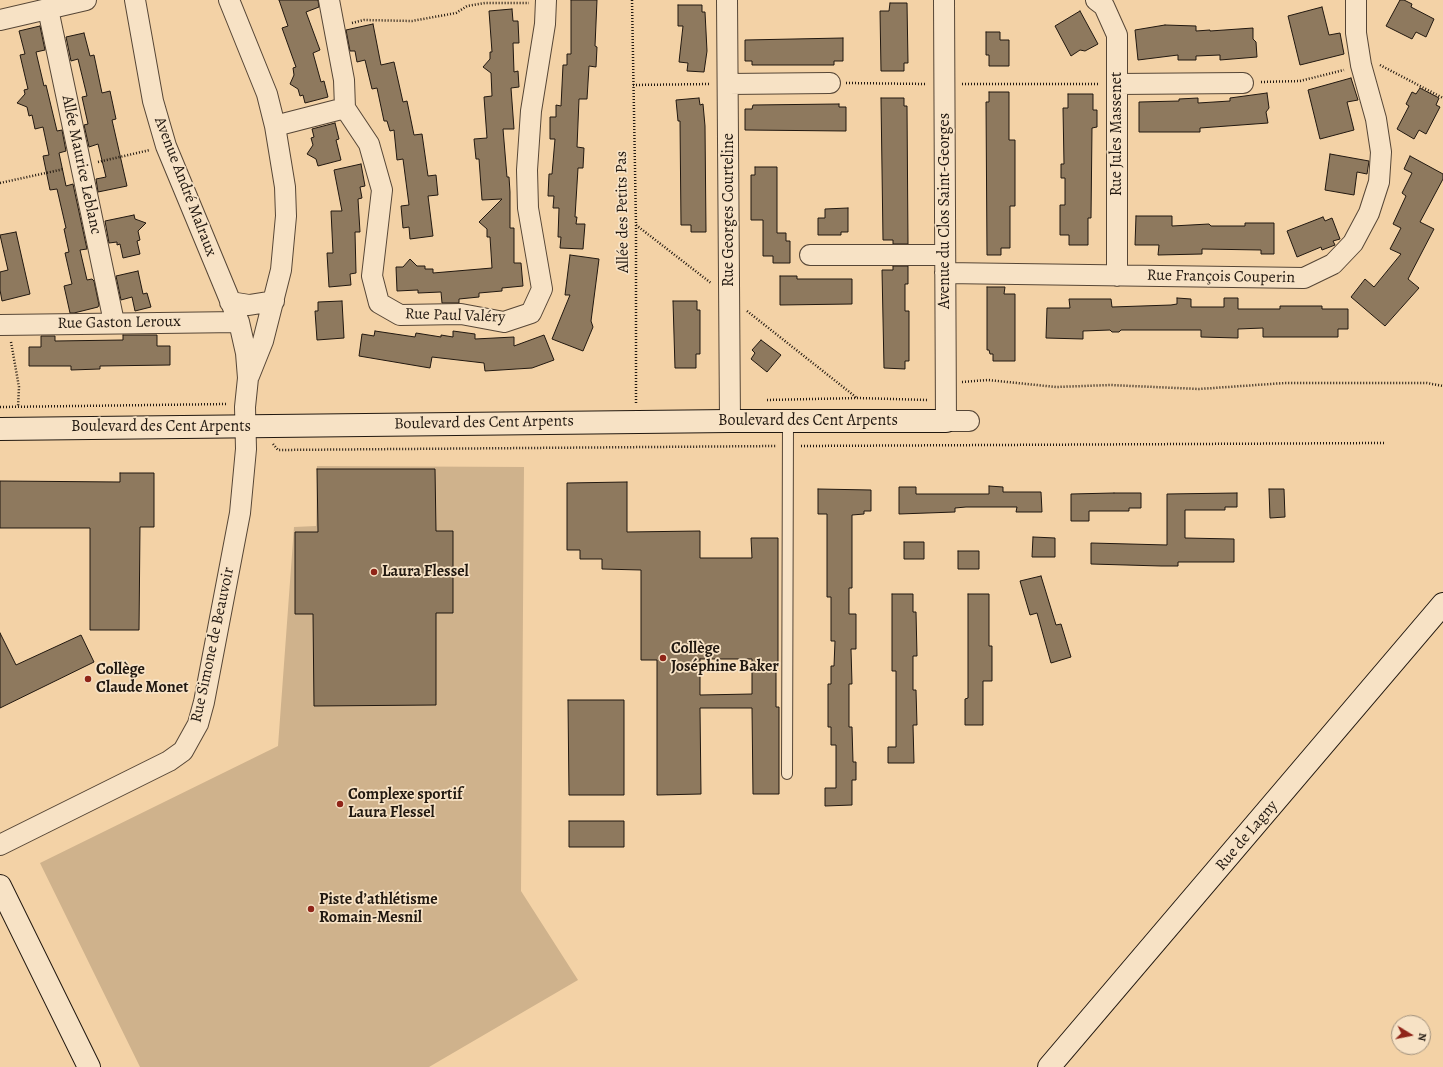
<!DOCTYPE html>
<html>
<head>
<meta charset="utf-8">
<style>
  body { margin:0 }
  #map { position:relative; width:1443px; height:1067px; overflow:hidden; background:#f3d2a6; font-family:Alegreya,serif }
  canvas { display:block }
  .north { position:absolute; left:1391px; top:1015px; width:40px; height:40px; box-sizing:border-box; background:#f7e2c5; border:1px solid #a1917d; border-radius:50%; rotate:100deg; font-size:11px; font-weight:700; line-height:16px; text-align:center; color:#211810 }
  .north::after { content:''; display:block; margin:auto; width:14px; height:18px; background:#8f2418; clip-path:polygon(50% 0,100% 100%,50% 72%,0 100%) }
</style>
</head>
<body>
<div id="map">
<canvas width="1443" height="1067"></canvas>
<div class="north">N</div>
</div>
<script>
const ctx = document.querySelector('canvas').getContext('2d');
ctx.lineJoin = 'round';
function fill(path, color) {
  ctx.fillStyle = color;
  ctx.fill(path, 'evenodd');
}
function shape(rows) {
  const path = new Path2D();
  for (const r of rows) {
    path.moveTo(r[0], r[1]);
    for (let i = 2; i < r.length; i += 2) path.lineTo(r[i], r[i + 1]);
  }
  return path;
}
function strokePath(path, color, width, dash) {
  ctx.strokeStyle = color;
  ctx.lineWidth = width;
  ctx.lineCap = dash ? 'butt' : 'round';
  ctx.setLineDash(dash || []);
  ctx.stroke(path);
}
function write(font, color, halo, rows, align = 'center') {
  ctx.font = font + ' Alegreya,serif';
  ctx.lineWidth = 3.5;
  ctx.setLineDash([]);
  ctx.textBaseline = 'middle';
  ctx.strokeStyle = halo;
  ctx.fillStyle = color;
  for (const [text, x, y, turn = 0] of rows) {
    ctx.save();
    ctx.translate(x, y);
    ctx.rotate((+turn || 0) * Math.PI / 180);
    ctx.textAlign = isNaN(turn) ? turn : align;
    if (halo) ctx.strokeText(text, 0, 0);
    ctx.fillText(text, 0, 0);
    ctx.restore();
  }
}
fill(shape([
  [317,466,524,467,521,891,578,980,429,1067,140,1067,40,863,278,746,294,527,316,526]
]), '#cfb28c');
const building = shape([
  [279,0,318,0,319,7,306,12,320,50,313,53,321,82,324,81,328,97,305,103,303,95,300,96,298,89,290,84,294,75,293,68,296,67,282,28,288,26,279,0],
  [571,0,597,0,595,46,597,47,596,67,589,66,587,99,579,99,577,147,584,148,583,168,578,168,575,217,577,217,576,224,585,224,583,249,560,248,561,237,558,237,559,208,553,208,554,196,548,196,549,174,552,174,555,139,550,139,550,117,556,117,556,105,561,106,563,65,567,65,567,54,571,54,571,0],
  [1400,0,1404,0,1412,4,1411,7,1434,19,1426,37,1416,32,1412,39,1386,26,1400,0],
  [890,3,907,3,908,63,904,63,904,71,881,71,880,11,889,11,890,3],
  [678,5,702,5,702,12,705,12,707,51,704,72,687,71,688,63,679,62,683,26,678,26,678,5],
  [1322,7,1329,35,1340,33,1344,54,1300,65,1288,16,1322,7],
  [512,9,513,21,518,21,519,43,513,43,514,72,518,71,519,87,511,88,514,129,503,129,507,177,509,177,510,192,510,228,514,228,514,263,521,263,523,286,502,288,502,291,479,293,479,297,459,299,459,303,442,303,441,292,418,293,418,290,397,291,396,267,403,267,410,259,417,266,425,266,425,269,433,269,433,273,492,268,490,237,487,237,487,229,479,222,502,199,482,200,479,159,476,159,474,139,487,138,484,97,492,96,491,73,483,67,490,59,490,52,492,52,489,11,512,9],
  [1080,11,1098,44,1085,51,1080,50,1071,56,1055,26,1080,11],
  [373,24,381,65,394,62,403,102,407,101,414,135,422,134,428,176,436,175,438,195,428,196,433,236,410,239,409,227,403,228,401,206,409,205,403,159,397,160,394,130,390,131,387,121,384,121,377,88,372,89,365,60,357,62,355,51,350,51,346,30,373,24],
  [1165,25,1196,26,1196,31,1210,30,1210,31,1253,28,1253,39,1256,42,1257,57,1220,60,1220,55,1196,56,1196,60,1178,60,1178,55,1138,60,1135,30,1165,25],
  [40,26,45,50,36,52,44,86,46,85,57,131,62,130,66,151,59,153,66,186,73,184,87,249,80,250,87,280,92,279,94,281,99,305,98,307,74,313,70,313,64,286,72,284,65,253,69,252,64,229,66,228,57,189,50,190,43,156,49,155,43,127,35,129,32,115,29,116,27,107,17,103,25,94,24,90,28,89,20,55,25,54,19,31,40,26],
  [986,32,1000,32,1000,40,1009,40,1009,66,989,66,989,55,986,55,986,32],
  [84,33,90,56,94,55,102,93,110,91,116,119,112,120,127,186,98,192,96,179,106,177,98,144,89,147,84,125,88,124,82,97,87,96,78,59,71,61,66,37,84,33],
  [843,38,843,61,834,61,834,65,752,65,752,61,745,61,745,40,843,38],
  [1351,78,1358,100,1347,102,1354,130,1320,139,1308,90,1351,78],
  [1420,88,1439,98,1436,105,1440,107,1426,134,1419,130,1414,139,1397,129,1409,106,1406,104,1412,92,1416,94,1420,88],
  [989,92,1009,92,1009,140,1015,140,1015,206,1010,206,1010,248,1001,248,1001,255,987,255,986,102,989,102,989,92],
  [1267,93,1269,108,1266,112,1268,123,1200,128,1200,132,1139,132,1139,102,1179,101,1179,99,1198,98,1198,103,1230,101,1230,98,1267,93],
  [1068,94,1093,94,1093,110,1097,110,1097,127,1092,128,1091,218,1088,218,1088,245,1069,245,1069,235,1060,235,1060,205,1065,205,1065,178,1061,178,1061,164,1064,164,1063,108,1068,108,1068,94],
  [699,98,700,105,703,104,705,126,706,232,691,232,691,225,681,225,680,121,678,121,676,100,699,98],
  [881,98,904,98,904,106,907,106,908,244,893,244,893,240,883,240,881,98],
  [839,104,839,107,846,107,846,131,745,130,745,109,752,109,753,105,839,104],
  [335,123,339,139,336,140,341,160,318,166,316,159,307,154,313,145,311,138,314,137,312,129,335,123],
  [1330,154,1369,161,1367,174,1357,172,1354,195,1325,190,1330,154],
  [1410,156,1443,174,1443,179,1420,222,1434,229,1408,279,1419,288,1385,326,1351,297,1365,279,1374,287,1401,254,1390,249,1401,228,1393,224,1406,196,1402,193,1412,173,1404,169,1410,156],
  [361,164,365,186,360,187,362,198,358,199,360,232,355,232,356,273,350,274,351,285,329,287,327,253,333,253,331,211,342,211,334,170,361,164],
  [755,167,777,167,777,233,786,233,786,241,790,241,790,263,773,263,773,256,763,256,763,220,751,220,751,175,755,175,755,167],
  [848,208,848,232,841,232,841,235,818,235,818,218,825,218,825,209,848,208],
  [134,215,135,219,146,223,138,231,140,240,137,241,140,254,123,258,120,244,117,245,117,242,109,243,105,221,134,215],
  [1136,216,1172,216,1172,226,1209,224,1211,226,1245,226,1245,223,1274,223,1274,254,1261,254,1261,250,1202,249,1202,254,1158,255,1159,245,1135,245,1136,216],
  [1323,217,1325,221,1332,218,1340,239,1333,241,1335,245,1322,250,1321,247,1297,257,1287,231,1323,217],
  [16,232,30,294,2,301,0,290,0,272,8,270,0,235,16,232],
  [570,255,599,259,591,321,593,327,583,351,552,339,570,295,565,295,570,255],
  [893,266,908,266,908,284,905,284,905,311,909,311,909,361,905,361,905,369,884,368,882,270,893,270,893,266],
  [138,271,143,294,147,293,151,307,135,311,132,297,121,300,116,276,138,271],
  [780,276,797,276,797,279,852,279,852,304,780,305,780,276],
  [987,287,1005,287,1004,294,1015,294,1015,361,993,361,993,354,990,354,989,350,987,350,987,287],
  [1177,298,1191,299,1191,307,1224,307,1224,298,1238,298,1238,309,1280,309,1280,306,1322,306,1322,309,1348,309,1348,329,1338,329,1338,337,1263,337,1263,328,1238,329,1238,338,1201,337,1201,330,1121,330,1119,332,1112,332,1110,330,1083,331,1083,339,1046,338,1047,308,1070,308,1069,299,1111,299,1112,307,1171,305,1177,304,1177,298],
  [342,301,344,338,317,340,315,311,318,311,318,302,342,301],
  [673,301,697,301,697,310,700,310,700,354,696,354,696,368,675,368,673,301],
  [375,331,415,337,416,333,441,337,441,335,453,337,453,331,475,334,475,339,514,337,514,346,544,335,554,360,532,368,485,371,484,363,432,357,430,368,359,356,362,334,374,336,375,331],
  [123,335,157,335,157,346,170,346,170,365,100,366,100,369,71,370,71,366,29,366,29,347,41,347,41,336,55,336,55,341,123,340,123,335],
  [761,340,781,355,767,372,751,359,755,353,752,350,761,340],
  [317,469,435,469,436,531,453,531,453,613,436,613,436,705,314,706,313,614,295,614,295,532,318,532,317,469],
  [120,473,154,473,154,527,140,527,139,630,90,630,90,528,0,528,0,481,120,482,120,473],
  [627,482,627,532,700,531,700,558,752,558,751,538,778,538,778,666,776,666,776,707,779,707,779,794,753,794,752,708,700,708,701,794,657,795,657,660,641,660,641,570,602,569,602,559,580,559,580,550,567,550,567,483,627,482],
  [700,659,752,659,752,694,700,695,700,659],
  [989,486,1003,487,1003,492,1041,492,1042,512,1016,512,1017,507,966,507,955,508,955,512,899,514,899,487,916,487,916,494,989,494,989,486],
  [818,489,871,490,871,511,864,511,864,514,852,515,852,588,849,588,849,614,856,614,856,649,851,649,852,684,849,684,849,727,852,727,853,762,856,762,856,780,852,780,852,805,825,806,825,788,836,788,836,745,831,745,831,727,828,727,828,684,831,684,831,666,834,666,835,641,831,641,831,597,827,597,827,514,818,514,818,489],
  [1269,489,1284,489,1285,517,1270,518,1269,489],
  [1114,493,1141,493,1141,508,1129,508,1129,511,1089,511,1089,521,1071,521,1071,494,1114,493],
  [1237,493,1237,507,1225,507,1225,510,1185,510,1185,538,1234,539,1234,562,1178,562,1178,566,1161,566,1091,564,1091,543,1167,545,1167,494,1237,493],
  [1033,537,1055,538,1055,557,1032,557,1033,537],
  [904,542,924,542,924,559,904,559,904,542],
  [958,551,979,551,979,569,958,569,958,551],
  [1041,576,1056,625,1061,624,1071,657,1051,663,1037,613,1030,615,1020,581,1041,576],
  [892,594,913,594,913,612,916,612,917,656,913,656,913,690,916,690,917,725,913,725,914,763,888,763,888,747,896,747,896,671,892,671,892,594],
  [968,594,989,594,989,646,992,646,992,681,983,681,983,725,965,725,965,699,968,698,968,594],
  [0,633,16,665,81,635,94,662,0,708,0,633],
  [568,700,624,700,624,795,569,795,568,700],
  [569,821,624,821,624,847,569,847,569,821]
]);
fill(building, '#8e795e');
strokePath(building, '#211810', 1);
const lane = shape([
  [787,774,788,421]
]);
const street = shape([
  [229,0,267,94,275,126,285,187,286,216,281,270,263,341,249,376],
  [329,0,344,80,345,108,369,144,382,190,372,276,379,303,400,315,461,314,504,322,531,313,542,289,528,208,527,170,531,111,545,24,546,0],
  [727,0,730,421],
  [944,0,946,421,969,421],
  [1096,0,1104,6,1117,35,1117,276],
  [48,9,114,322],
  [0,20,86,0],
  [728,84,830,83],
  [1118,84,1243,83],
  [275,126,345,108],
  [810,255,945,255],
  [945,273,1304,278,1333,264,1353,243,1369,213,1379,182,1381,152,1376,119,1361,65,1356,33,1356,0],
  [230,302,249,305,274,301],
  [0,325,239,322],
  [0,845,169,761,183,751,198,724,204,702,240,513,246,449,245,407,248,378,246,353,239,322,166,146,153,101,135,0]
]);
const secondary = shape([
  [0,429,730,421,946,421],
  [0,886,89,1067],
  [1049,1067,1443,604]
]);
strokePath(lane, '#564636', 12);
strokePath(street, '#564636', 22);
strokePath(secondary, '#211810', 24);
strokePath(shape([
  [632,0,636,225,636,403],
  [352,23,364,20,412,21,456,13,467,6,485,3,529,3],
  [1380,65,1443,98],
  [1261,82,1300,81,1344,70],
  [846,83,927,84],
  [962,84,1099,84],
  [633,85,711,84],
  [98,162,150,150],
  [0,183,64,169],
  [636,225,711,283],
  [747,311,857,398],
  [11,342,19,387,18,407],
  [962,382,988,380,1056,387,1110,385,1199,389,1285,383,1427,383,1443,386],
  [767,400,857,398,928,400],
  [0,407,228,404],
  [273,444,278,450,776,446],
  [801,446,1384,443]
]), '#211810', 2.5, [1, 2]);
strokePath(lane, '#f7e2c5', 10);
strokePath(street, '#f7e2c5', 20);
strokePath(secondary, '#f7e2c5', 22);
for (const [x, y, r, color] of [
  [374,572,4,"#8f2418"],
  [663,658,4,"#8f2418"],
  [88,679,4,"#8f2418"],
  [340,804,4,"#8f2418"],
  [311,909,4,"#8f2418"]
]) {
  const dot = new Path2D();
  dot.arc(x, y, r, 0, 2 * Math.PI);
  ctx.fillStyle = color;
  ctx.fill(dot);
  strokePath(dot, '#f7e2c5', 1.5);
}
write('16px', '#211810', '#f7e2c5', [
  ["Rue Jules Massenet",1117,134,-90],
  ["Allée Maurice Leblanc",81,165,78],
  ["Avenue André Malraux",185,187,69],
  ["Rue Georges Courteline",729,210,-90],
  ["Avenue du Clos Saint-Georges",945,211,-90],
  ["Allée des Petits Pas",623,212,-91],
  ["Rue François Couperin",1221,277,1],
  ["Rue Paul Valéry",455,316,2],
  ["Rue Gaston Leroux",119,323,-1],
  ["Boulevard des Cent Arpents",808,421],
  ["Boulevard des Cent Arpents",484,423,-1],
  ["Boulevard des Cent Arpents",161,427],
  ["Rue Simone de Beauvoir",213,645,-78],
  ["Rue de Lagny",1247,836,-50]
]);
write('bold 16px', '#211810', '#f7e2c5', [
  ["Laura Flessel",382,572],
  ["Collège",671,649],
  ["Joséphine Baker",671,667],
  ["Collège",96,670],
  ["Claude Monet",96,688],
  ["Complexe sportif",348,795],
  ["Laura Flessel",348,813],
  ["Piste d’athlétisme",319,900],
  ["Romain-Mesnil",319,918]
], 'left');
</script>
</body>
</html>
